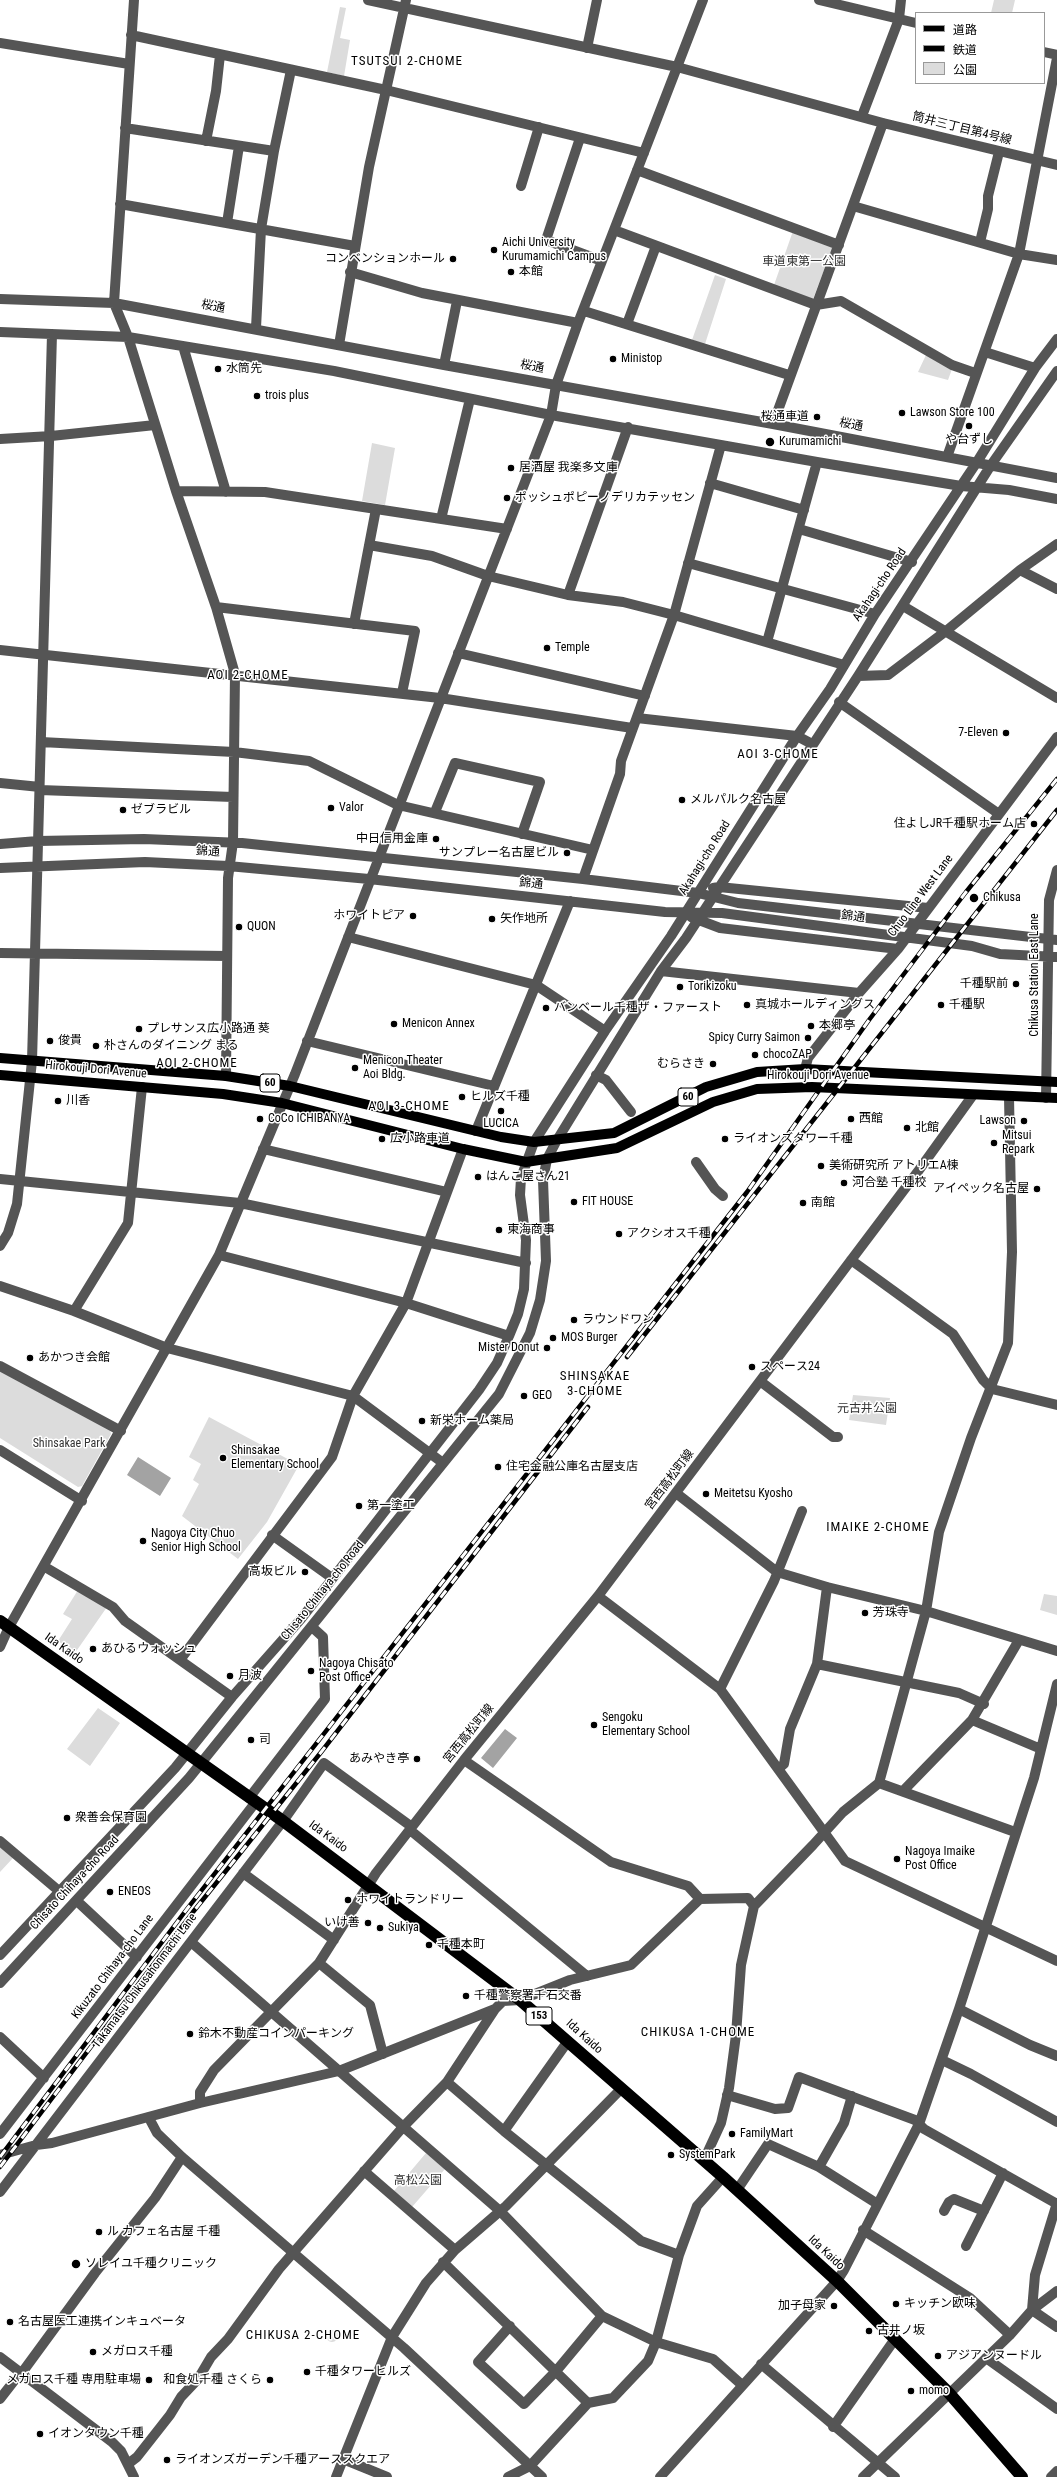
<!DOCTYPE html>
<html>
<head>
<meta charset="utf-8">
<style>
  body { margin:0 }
  #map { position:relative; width:1057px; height:2477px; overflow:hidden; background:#fff; font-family:"Roboto Condensed","Noto Sans JP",sans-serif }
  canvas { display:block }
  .legend { position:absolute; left:915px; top:12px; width:130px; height:72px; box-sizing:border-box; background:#fff; border:1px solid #999; margin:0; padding:5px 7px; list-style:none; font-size:12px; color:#000 }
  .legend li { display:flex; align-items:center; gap:8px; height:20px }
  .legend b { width:20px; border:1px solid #999 }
</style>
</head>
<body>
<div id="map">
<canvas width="1057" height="2477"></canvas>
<ul class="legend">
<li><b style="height:5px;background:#000"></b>道路</li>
<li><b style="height:5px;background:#000"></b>鉄道</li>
<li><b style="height:11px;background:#dcdcdc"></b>公園</li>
</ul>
</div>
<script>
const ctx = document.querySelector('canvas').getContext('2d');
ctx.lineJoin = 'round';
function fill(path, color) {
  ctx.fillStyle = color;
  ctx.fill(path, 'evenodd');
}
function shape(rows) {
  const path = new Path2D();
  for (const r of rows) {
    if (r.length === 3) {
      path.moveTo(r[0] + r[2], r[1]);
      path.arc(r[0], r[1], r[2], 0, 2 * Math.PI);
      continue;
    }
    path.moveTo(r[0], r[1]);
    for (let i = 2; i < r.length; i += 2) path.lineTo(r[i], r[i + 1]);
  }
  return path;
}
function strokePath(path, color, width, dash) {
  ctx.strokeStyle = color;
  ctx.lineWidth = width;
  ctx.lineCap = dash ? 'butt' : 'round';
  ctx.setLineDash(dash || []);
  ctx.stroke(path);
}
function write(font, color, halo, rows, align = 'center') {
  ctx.font = font + ' "Roboto Condensed","Noto Sans JP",sans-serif';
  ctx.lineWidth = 3;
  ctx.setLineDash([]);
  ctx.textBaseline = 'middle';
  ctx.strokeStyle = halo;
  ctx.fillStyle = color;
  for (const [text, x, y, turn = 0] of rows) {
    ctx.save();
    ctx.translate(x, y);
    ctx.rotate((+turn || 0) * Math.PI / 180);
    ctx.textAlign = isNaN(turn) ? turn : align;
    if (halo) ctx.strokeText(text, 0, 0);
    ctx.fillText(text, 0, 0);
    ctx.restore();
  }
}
fill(shape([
  [994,0,1015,0,1012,13,991,13],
  [340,7,346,8,340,38,350,40,344,76,327,72],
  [793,231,833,246,813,299,774,285],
  [715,275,726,279,705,344,692,340],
  [926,355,952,369,948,380,918,372],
  [372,443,395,448,385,505,362,501],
  [0,1371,110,1430,111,1434,82,1486,78,1487,0,1438],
  [853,1395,890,1398,886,1425,849,1420],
  [209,1417,299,1465,267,1522,238,1559,182,1516,199,1484,193,1480,201,1464,189,1457],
  [78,1590,107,1607,75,1653,58,1641,72,1619,63,1614],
  [1044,1594,1057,1596,1057,1615,1040,1610],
  [98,1708,120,1723,90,1766,67,1749],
  [0,1847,13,1858,0,1872],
  [426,2153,445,2169,412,2207,393,2192],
  [332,2336,6]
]), '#dcdcdc');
fill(shape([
  [138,1457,171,1478,160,1496,127,1475],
  [505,1729,517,1738,493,1768,481,1758]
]), '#a3a3a3');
strokePath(shape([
  [134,0,114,303,128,337,176,491,216,607,235,674,233,842,228,878,226,1076],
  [368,0,677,67,883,123,1057,165],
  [819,0,916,23],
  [131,35,386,90,644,153],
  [0,43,129,64],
  [587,48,597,0],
  [1044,52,1057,55],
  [862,116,899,19,901,0],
  [125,128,274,151],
  [580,138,546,240,602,261],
  [206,141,216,91,220,55],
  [637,170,839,245],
  [521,186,539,127],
  [120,204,355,246],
  [853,206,1019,254,1057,260],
  [227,223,239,146],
  [614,230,816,305,841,301,952,365,975,373],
  [980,242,988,209,988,196,999,152],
  [350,272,422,293,578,323],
  [0,299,114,303,444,365,773,424,1057,478],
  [584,311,789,375],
  [627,324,656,246],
  [256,328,261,229,274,151,291,70],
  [0,332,128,337,334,371,551,415,817,462,961,486,1009,490,1057,499],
  [339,345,369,167,406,0],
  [183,346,226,492],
  [985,352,1035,368],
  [444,365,457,301],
  [773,424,883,123],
  [0,439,51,436,155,425],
  [947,457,1019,254,1057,58],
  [710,483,804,510],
  [176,491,265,492,507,529],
  [441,519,470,399],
  [799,529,912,562],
  [369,545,432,556,488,576,568,595,623,602,674,615,844,665],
  [688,563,875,614],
  [1020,570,1057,589],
  [568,595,628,427],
  [903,606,1057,698],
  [216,607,415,631,402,693],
  [354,624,376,509],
  [767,642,817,462],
  [0,650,440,698,632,728],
  [458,653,645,696],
  [858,676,888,675,946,631,1020,570,1057,544],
  [839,702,999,814],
  [637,718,797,736,812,744],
  [41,742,234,752,309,761,398,805,593,850],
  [0,783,40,787],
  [40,790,233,797],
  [435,812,455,763,540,782,522,834],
  [0,844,38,841,144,839,242,843,583,879,698,893,738,903,1057,940],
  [0,868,145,862,228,866,369,879,665,912,722,913,972,946,1000,954,1057,957],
  [583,879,620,774,621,761,674,615,721,445],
  [713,888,719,887,928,908],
  [691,917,720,928,898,949],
  [348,937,536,985,605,1031],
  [0,953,227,956],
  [661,971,859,993],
  [307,1041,494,1086],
  [805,1069,808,1058,859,993,898,949,1057,737],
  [596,1075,606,1080,631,1112],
  [1046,1098,1049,900,1057,870],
  [476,1131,570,901],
  [263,1149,447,1192],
  [696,1162,715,1189,723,1196],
  [0,1179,240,1203,526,1263],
  [0,1246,8,1233,17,1204,32,1061,52,334],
  [219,1255,406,1303,509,1336],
  [851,1260,953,1334,983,1380,992,1389,1057,1405],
  [0,1286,74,1311,167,1348,353,1396,443,1463],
  [74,1311,128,1223,142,1087],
  [0,1366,121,1431],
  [760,1381,833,1437,838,1437],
  [0,1450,82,1501],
  [676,1493,777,1572,827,1587,926,1611,1057,1651],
  [272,1535,332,1578],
  [45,1567,113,1607,125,1621,232,1697],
  [598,1596,720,1689,845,1861,1057,1961],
  [0,1647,9,1627,219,1255,295,1074,551,415,556,385,578,323,703,0],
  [180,1660,332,1457,353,1396,406,1303,463,1149],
  [817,1664,959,1693,984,1704],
  [720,1689,774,1581,802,1511],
  [972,1720,1041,1749],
  [464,1760,611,1862,688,1886,700,1899],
  [778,1769,784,1764,790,1729,817,1664,827,1587],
  [879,1783,1015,1832],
  [903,1791,972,1720,1019,1640],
  [249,1798,325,1699,323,1637,312,1627],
  [410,1830,587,1976],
  [0,1841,59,1891],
  [243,1873,334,1940],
  [77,1901,137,1957],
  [191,1942,500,2211,602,2316,656,2342,713,2359,742,2385],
  [0,1955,175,1768,232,1697,301,1619,479,1390,497,1363,509,1336,518,1314,524,1289,526,1240,520,1195,521,1178,534,1142,605,1031,671,936,797,736,830,689,875,614,977,462,1035,368,1057,339],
  [319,1963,370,2005,383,2054],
  [0,1983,189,1778,499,1394,530,1333,540,1300,546,1261,543,1180,547,1159,557,1140,661,971,686,938,858,676,991,465,1057,371],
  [959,2009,1030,2045,1057,2056],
  [0,2037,44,2078],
  [942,2060,971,2074,1057,2122],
  [447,2082,504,2131,641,2241,679,2255],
  [727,2095,775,2109,788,2108,799,2077,915,2120,924,2129,1057,2204],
  [200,2103,200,2092,214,2070,319,1963,376,1873,464,1760,598,1596,919,1170,973,1095],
  [149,2118,157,2133,182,2157,404,2348,542,2477],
  [504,2131,568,2041],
  [0,2134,255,1803],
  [0,2155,36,2145,52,2143,200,2103,339,2071,495,2009,503,2001,520,2000,570,1980,631,1965,700,1899,748,1898,754,1906,813,1845,843,1812,879,1783,926,1611,939,1532,971,1438,1008,1343,1012,1252,1009,1097],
  [704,2160,721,2123,729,2088,736,2035,741,1965,754,1906],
  [819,2167,844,2123,852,2096],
  [364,2171,455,2250],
  [737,2190,768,2144,819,2167,876,2203],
  [0,2192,283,1821,324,1763,412,1827],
  [1057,2203,1035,2275,1032,2310,1057,2327],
  [944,2211,949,2202,954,2199,984,2211],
  [863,2230,970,2298,1010,2335],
  [966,2246,1003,2173],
  [443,2262,588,2403],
  [510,2326,478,2362,524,2404,557,2370,602,2316],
  [0,2357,112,2442,121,2451,134,2477],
  [986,2358,1057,2409],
  [761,2364,895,2477],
  [21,2374,95,2273,155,2198,182,2157],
  [0,2399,14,2381],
  [833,2427,895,2339],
  [343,2459,387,2477],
  [128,2464,137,2457,170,2415,181,2397,198,2379,211,2357,228,2339,279,2269,403,2127,447,2082,495,2009],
  [336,2477,392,2337,426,2283,455,2250,506,2206,621,2089],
  [508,2477,530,2466,588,2403,613,2398,648,2361,656,2342,679,2255,697,2206,723,2177],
  [660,2477,837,2281,844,2270,919,2124,959,2009,1034,1778,1057,1684],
  [863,2477,1010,2335,1032,2310,1057,2291],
  [1051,2477,1057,2471]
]), '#555', 10);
strokePath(shape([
  [0,1058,226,1076,290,1086,501,1137,534,1142,614,1133,706,1087,757,1072,805,1069,1057,1082],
  [0,1075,223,1094,282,1103,463,1149,526,1162,617,1148,713,1102,757,1089,812,1087,1057,1098]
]), '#000', 10);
strokePath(shape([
  [0,1621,283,1821,520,2000,723,2177,837,2281,949,2393,1022,2477]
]), '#000', 12);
const rail = shape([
  [627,1357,1057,810],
  [0,2157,187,1909,747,1192,869,1020,966,892,1057,779],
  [0,2167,193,1912,322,1751,588,1407]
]);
strokePath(rail, '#000', 4.5);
strokePath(rail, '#fff', 3, [9]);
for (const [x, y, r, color] of [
  [494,250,4,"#000"],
  [453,259,4,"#000"],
  [511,272,4,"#000"],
  [613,359,4,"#000"],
  [218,369,4,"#000"],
  [257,396,4,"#000"],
  [902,413,4,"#000"],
  [817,417,4,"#000"],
  [969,426,4,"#000"],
  [770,442,5,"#000"],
  [511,468,4,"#000"],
  [507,498,4,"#000"],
  [547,648,4,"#000"],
  [1006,733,4,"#000"],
  [682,800,4,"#000"],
  [331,808,4,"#000"],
  [123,810,4,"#000"],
  [1034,824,4,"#000"],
  [436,839,4,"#000"],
  [567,853,4,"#000"],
  [974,898,5,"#000"],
  [413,916,4,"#000"],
  [492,919,4,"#000"],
  [239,927,4,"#000"],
  [1016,984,4,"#000"],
  [680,987,4,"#000"],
  [747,1005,4,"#000"],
  [941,1005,4,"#000"],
  [546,1008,4,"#000"],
  [394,1024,4,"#000"],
  [811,1026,4,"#000"],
  [139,1029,4,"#000"],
  [808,1038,4,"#000"],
  [50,1041,4,"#000"],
  [96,1046,4,"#000"],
  [755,1055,4,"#000"],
  [713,1064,4,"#000"],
  [355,1068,4,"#000"],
  [462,1097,4,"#000"],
  [58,1101,4,"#000"],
  [501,1111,4,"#000"],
  [260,1119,4,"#000"],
  [851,1119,4,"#000"],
  [1024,1121,4,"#000"],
  [907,1128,4,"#000"],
  [382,1139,4,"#000"],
  [725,1139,4,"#000"],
  [994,1143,4,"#000"],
  [821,1166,4,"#000"],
  [478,1177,4,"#000"],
  [844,1183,4,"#000"],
  [1037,1189,4,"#000"],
  [574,1202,4,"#000"],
  [803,1203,4,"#000"],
  [499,1230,4,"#000"],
  [619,1234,4,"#000"],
  [574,1320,4,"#000"],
  [553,1338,4,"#000"],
  [547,1348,4,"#000"],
  [30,1358,4,"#000"],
  [752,1367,4,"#000"],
  [524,1396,4,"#000"],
  [422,1421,4,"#000"],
  [223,1458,4,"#000"],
  [498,1467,4,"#000"],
  [706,1494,4,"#000"],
  [359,1506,4,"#000"],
  [143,1541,4,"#000"],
  [305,1572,4,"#000"],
  [865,1613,4,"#000"],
  [93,1649,4,"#000"],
  [311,1671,4,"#000"],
  [230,1676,4,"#000"],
  [594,1725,4,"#000"],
  [251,1740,4,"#000"],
  [417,1759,4,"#000"],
  [67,1818,4,"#000"],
  [897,1859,4,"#000"],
  [110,1892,4,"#000"],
  [348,1900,4,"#000"],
  [368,1923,4,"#000"],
  [380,1928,4,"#000"],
  [429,1945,4,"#000"],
  [466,1996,4,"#000"],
  [190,2034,4,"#000"],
  [732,2134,4,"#000"],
  [671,2155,4,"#000"],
  [99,2232,4,"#000"],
  [76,2264,5,"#000"],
  [896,2304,4,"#000"],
  [834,2306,4,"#000"],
  [10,2322,4,"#000"],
  [869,2331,4,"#000"],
  [93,2352,4,"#000"],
  [938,2356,4,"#000"],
  [307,2372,4,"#000"],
  [149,2380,4,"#000"],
  [270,2380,4,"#000"],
  [911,2391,4,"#000"],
  [40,2434,4,"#000"],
  [167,2460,4,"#000"]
]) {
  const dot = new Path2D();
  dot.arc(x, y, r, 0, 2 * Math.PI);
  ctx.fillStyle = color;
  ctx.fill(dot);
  strokePath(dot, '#fff', 1.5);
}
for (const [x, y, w] of [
  [270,1083,20],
  [688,1097,20],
  [539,2016,26]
]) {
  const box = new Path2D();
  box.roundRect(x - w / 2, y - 9, w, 18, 3);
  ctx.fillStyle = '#fff';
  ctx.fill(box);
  strokePath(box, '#000', 1);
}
write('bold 11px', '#000', null, [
  ["60",270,1083],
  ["60",688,1097],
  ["153",539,2016]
]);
write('12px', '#000', '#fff', [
  ["筒井三丁目第4号線",962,129,14],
  ["桜通",213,307,10],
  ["桜通",532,367,10],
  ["桜通",851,425,11],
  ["Akahagi-cho Road",880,585,-56],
  ["錦通",208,852,3],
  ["Akahagi-cho Road",705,858,-58],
  ["錦通",531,884,6],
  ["Chuo Line West Lane",921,896,-53],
  ["錦通",853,917,7],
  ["Chikusa Station East Lane",1035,975,-90],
  ["Hirokouji Dori Avenue",96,1070,5],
  ["Hirokouji Dori Avenue",818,1076],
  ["宮西高松町線",670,1480,-53],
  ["Chisato Chihaya-cho Road",323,1591,-51],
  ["Ida Kaido",64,1649,35],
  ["宮西高松町線",469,1734,-51],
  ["Ida Kaido",328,1837,36],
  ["Chisato Chihaya-cho Road",75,1883,-47],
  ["Kikuzato Chihaya-cho Lane",113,1967,-53],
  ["Takamatsu Chikusahonmachi Lane",145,1981,-53],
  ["Ida Kaido",584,2037,42],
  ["Ida Kaido",826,2253,43]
]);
write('12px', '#000', '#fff', [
  ["Aichi University",502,243],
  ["Kurumamichi Campus",502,257],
  ["コンベンションホール",445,259,"right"],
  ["本館",519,272],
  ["Ministop",621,359],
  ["水筒先",226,369],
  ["trois plus",265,396],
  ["Lawson Store 100",910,413],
  ["桜通車道",809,417,"right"],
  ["や台ずし",969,440,"center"],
  ["Kurumamichi",779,442],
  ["居酒屋 我楽多文庫",519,468],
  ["ポッシュポピーノデリカテッセン",515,498],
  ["Temple",555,648],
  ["7-Eleven",998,733,"right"],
  ["メルパルク名古屋",690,800],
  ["Valor",339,808],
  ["ゼブラビル",131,810],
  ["住よしJR千種駅ホーム店",1026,824,"right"],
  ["中日信用金庫",428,839,"right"],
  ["サンプレー名古屋ビル",559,853,"right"],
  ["Chikusa",983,898],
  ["ホワイトピア",405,916,"right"],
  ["矢作地所",500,919],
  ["QUON",247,927],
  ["千種駅前",1008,984,"right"],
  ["Torikizoku",688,987],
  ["真城ホールディングス",755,1005],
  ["千種駅",949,1005],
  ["バンベール千種ザ・ファースト",554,1008],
  ["Menicon Annex",402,1024],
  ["本郷亭",819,1026],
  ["プレサンス広小路通 葵",147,1029],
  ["Spicy Curry Saimon",800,1038,"right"],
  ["俊貴",58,1041],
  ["朴さんのダイニング まる",104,1046],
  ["chocoZAP",763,1055],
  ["Menicon Theater",363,1061],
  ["Aoi Bldg.",363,1075],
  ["むらさき",705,1064,"right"],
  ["ヒルズ千種",470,1097],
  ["川香",66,1101],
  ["CoCo ICHIBANYA",268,1119],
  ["西館",859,1119],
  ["Lawson",1016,1121,"right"],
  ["LUCICA",501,1124,"center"],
  ["北館",915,1128],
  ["Mitsui",1002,1136],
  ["Repark",1002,1150],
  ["広小路車道",390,1139],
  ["ライオンズタワー千種",733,1139],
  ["美術研究所 アトリエA棟",829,1166],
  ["はんこ屋さん21",486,1177],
  ["河合塾 千種校",852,1183],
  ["アイペック名古屋",1029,1189,"right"],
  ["FIT HOUSE",582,1202],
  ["南館",811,1203],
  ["東海商事",507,1230],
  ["アクシオス千種",627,1234],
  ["ラウンドワン",582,1320],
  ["MOS Burger",561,1338],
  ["Mister Donut",539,1348,"right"],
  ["あかつき会館",38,1358],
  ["スペース24",760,1367],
  ["GEO",532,1396],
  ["新栄ホーム薬局",430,1421],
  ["Shinsakae",231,1451],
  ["Elementary School",231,1465],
  ["住宅金融公庫名古屋支店",506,1467],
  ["Meitetsu Kyosho",714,1494],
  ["第一塗工",367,1506],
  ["Nagoya City Chuo",151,1534],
  ["Senior High School",151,1548],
  ["高坂ビル",297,1572,"right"],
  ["芳珠寺",873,1613],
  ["あひるウォッシュ",101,1649],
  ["Nagoya Chisato",319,1664],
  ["Post Office",319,1678],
  ["月波",238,1676],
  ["Sengoku",602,1718],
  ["Elementary School",602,1732],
  ["司",259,1740],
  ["あみやき亭",409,1759,"right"],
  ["衆善会保育園",75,1818],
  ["Nagoya Imaike",905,1852],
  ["Post Office",905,1866],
  ["ENEOS",118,1892],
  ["ホワイトランドリー",356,1900],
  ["いけ善",360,1923,"right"],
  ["Sukiya",388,1928],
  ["千種本町",437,1945],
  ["千種警察署千石交番",474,1996],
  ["鈴木不動産コインパーキング",198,2034],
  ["FamilyMart",740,2134],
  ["SystemPark",679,2155],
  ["ル カフェ名古屋 千種",107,2232],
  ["ソレイユ千種クリニック",85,2264],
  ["キッチン欧味",904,2304],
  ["加子母家",826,2306,"right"],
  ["名古屋医工連携インキュベータ",18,2322],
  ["古井ノ坂",877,2331],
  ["メガロス千種",101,2352],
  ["アジアンヌードル",946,2356],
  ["千種タワーヒルズ",315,2372],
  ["メガロス千種 専用駐車場",141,2380,"right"],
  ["和食処千種 さくら",262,2380,"right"],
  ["momo",919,2391],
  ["イオンタウン千種",48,2434],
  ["ライオンズガーデン千種アーススクエア",175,2460]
], 'left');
write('12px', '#333', '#fff', [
  ["車道東第一公園",804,262],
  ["元古井公園",867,1409],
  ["Shinsakae Park",69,1444],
  ["高松公園",418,2181]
]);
ctx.letterSpacing = '1px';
write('13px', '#000', '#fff', [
  ["TSUTSUI 2-CHOME",407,62],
  ["AOI 2-CHOME",248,676],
  ["AOI 3-CHOME",778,755],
  ["AOI 2-CHOME",197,1064],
  ["AOI 3-CHOME",409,1107],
  ["SHINSAKAE",595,1377],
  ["3-CHOME",595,1392],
  ["IMAIKE 2-CHOME",878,1528],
  ["CHIKUSA 1-CHOME",698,2033],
  ["CHIKUSA 2-CHOME",303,2336]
]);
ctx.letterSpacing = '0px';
</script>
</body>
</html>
